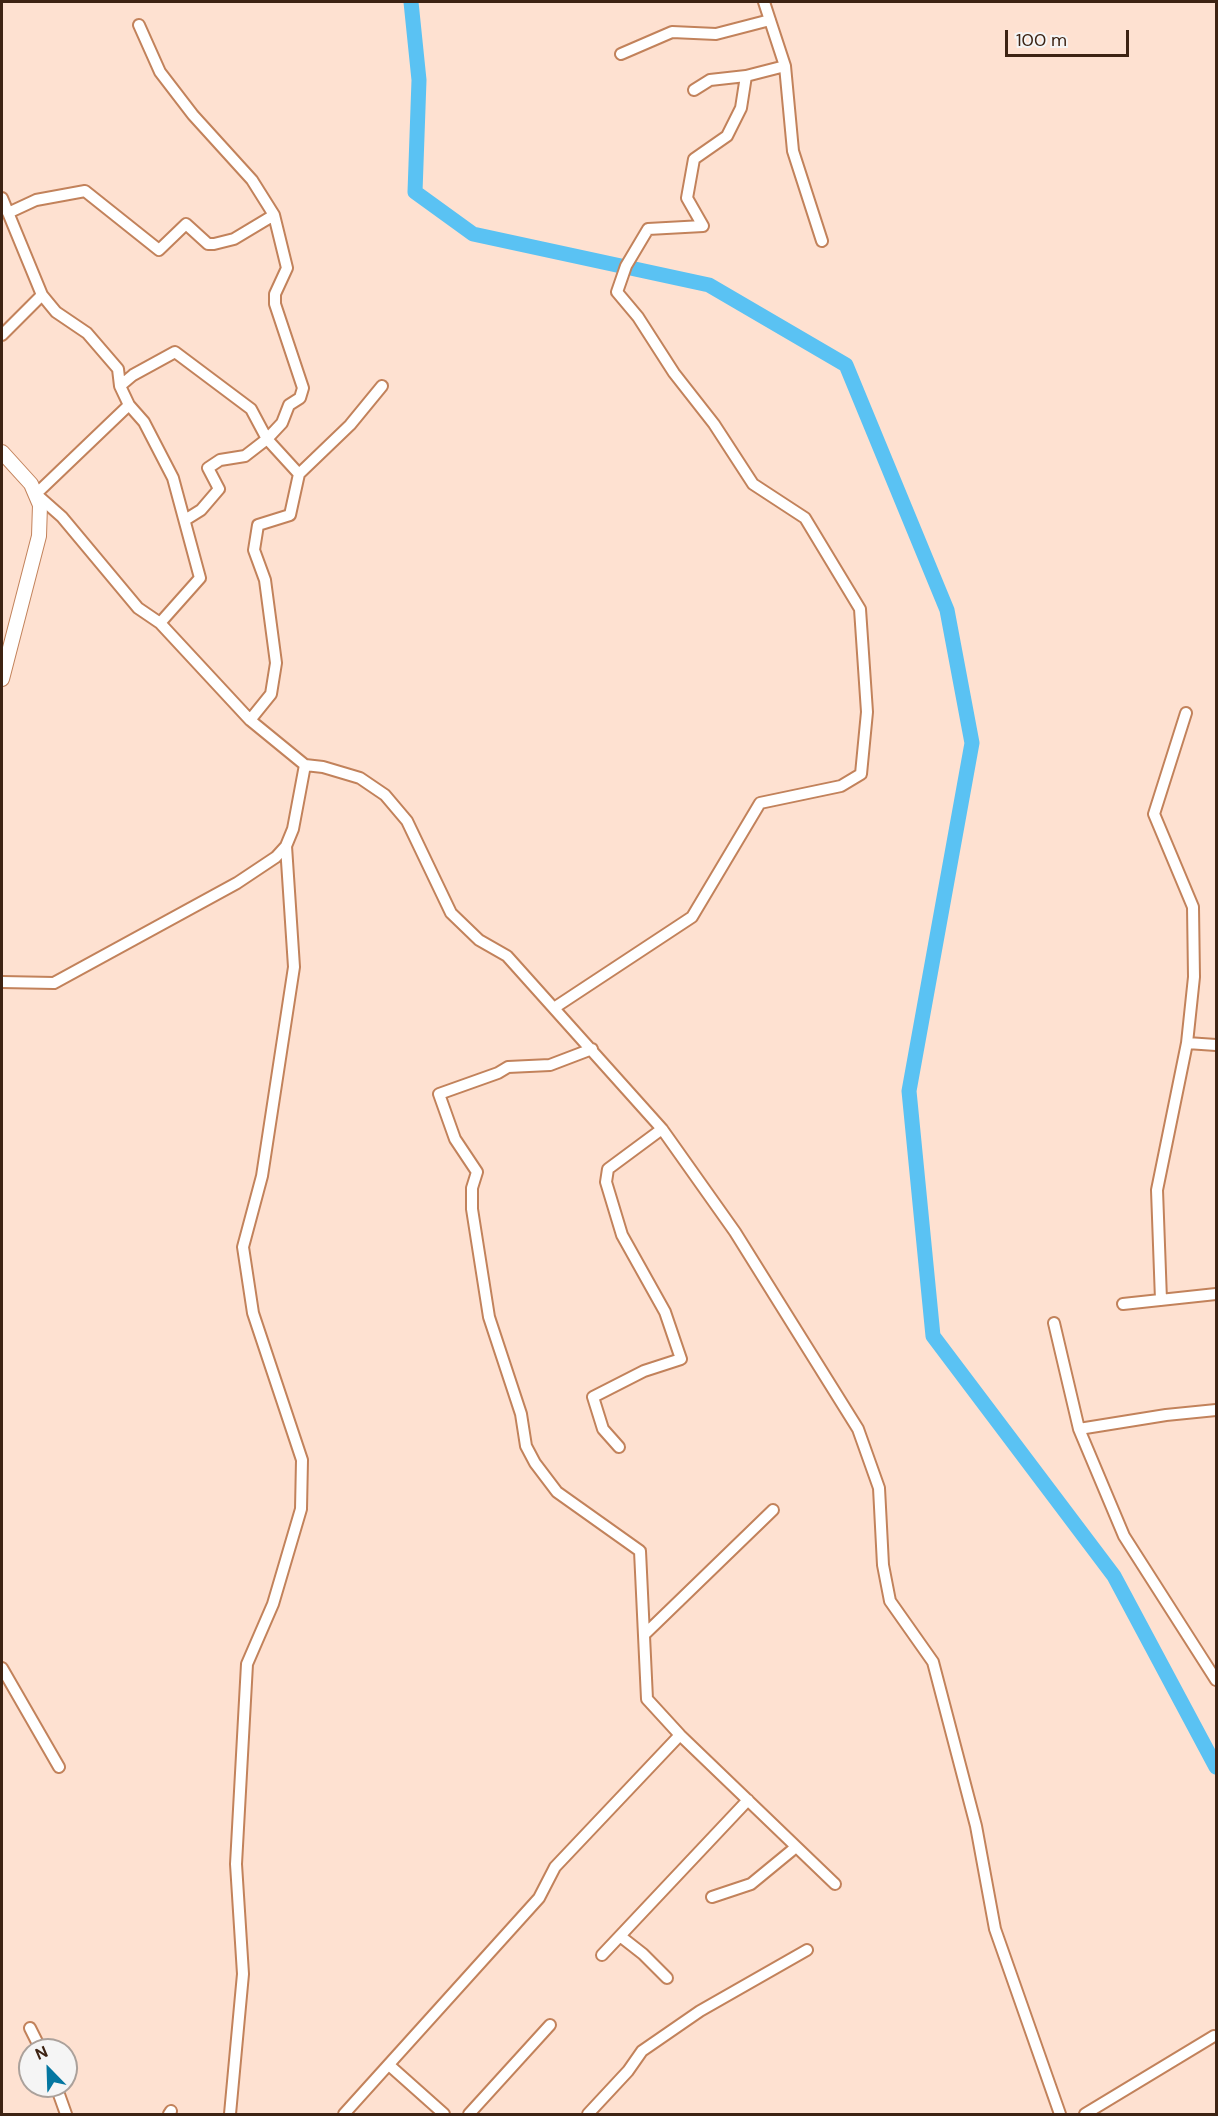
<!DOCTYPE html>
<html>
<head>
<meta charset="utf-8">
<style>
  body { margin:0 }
  #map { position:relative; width:1218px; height:2116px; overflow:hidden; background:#fee1d1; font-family:"DM Sans",sans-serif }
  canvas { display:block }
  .frame { position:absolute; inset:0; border:3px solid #3d2313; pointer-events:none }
  .north { position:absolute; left:18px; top:2038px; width:60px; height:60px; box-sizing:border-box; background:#f5f5f5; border:2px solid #aba19b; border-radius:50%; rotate:337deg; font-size:16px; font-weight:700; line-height:24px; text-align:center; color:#3d2313 }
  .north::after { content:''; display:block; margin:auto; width:21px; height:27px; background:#0477a1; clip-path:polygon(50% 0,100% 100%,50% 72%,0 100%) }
  .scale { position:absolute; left:1005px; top:30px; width:124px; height:27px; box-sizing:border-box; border:3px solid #3d2313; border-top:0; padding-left:8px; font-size:18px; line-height:21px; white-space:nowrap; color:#3d2313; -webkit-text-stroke:4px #f5f5f5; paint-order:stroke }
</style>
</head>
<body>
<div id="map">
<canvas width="1218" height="2116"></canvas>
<div class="frame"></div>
<div class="north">N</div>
<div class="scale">100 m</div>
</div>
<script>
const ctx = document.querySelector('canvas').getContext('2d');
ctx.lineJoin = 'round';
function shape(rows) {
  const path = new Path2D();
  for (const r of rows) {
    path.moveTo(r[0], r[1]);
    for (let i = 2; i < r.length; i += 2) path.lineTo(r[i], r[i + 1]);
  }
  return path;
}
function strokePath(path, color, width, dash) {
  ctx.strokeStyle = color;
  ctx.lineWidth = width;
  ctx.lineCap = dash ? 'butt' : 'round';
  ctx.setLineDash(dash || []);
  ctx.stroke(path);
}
strokePath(shape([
  [411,2,419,80,415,192,473,234,709,285,846,365,947,610,972,743,909,1091,933,1336,1114,1576,1216,1767]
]), '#5ac2f3', 15);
const minor = shape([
  [764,2,785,66,793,151,822,241],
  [139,25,160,72,193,115,252,180,274,215,287,268,275,294,275,304,303,388,300,398,289,405,282,423,267,439,245,456,220,460,208,468,219,489,201,510,185,520],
  [621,54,672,32,716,34,770,20],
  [694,90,710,80,746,76],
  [2,198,42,295,56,312,87,333,118,369,120,386,129,405,36,494,62,517,138,608,160,623,250,720,305,765,323,767,360,778,385,795,407,821,451,913,479,940,507,956,662,1129,735,1232,858,1429,879,1488,883,1565,890,1601,933,1662,976,1826,995,1929,1060,2114],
  [8,213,36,200,85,191,159,250,186,224,208,244,214,244,234,239,274,215],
  [2,335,42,295],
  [120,386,133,375,175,352,251,409,267,439,299,474],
  [129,405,144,422,173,478,200,578,160,623],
  [250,720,271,694,276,663,265,580,254,550,258,525,290,515,299,474,350,425,382,386],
  [2,982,54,983,237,883,276,857,286,846,293,829,305,765],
  [554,1008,692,917,760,803,841,786,861,774,867,712,860,609,805,518,753,484,714,424,674,373,638,317,617,292,626,266,648,229,703,226,687,198,694,159,727,136,741,108,746,76,785,66],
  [1187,1043,1216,1045],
  [592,1049,550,1065,508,1067,498,1073,439,1094,455,1139,477,1172,472,1188,472,1209,489,1317,521,1414,526,1446,535,1463,557,1492,640,1551,647,1699,680,1735,835,1884],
  [1161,1300,1157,1190,1187,1043,1194,977,1193,907,1154,814,1186,713],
  [1123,1304,1216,1294],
  [1054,1323,1079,1429,1124,1536,1216,1680],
  [1079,1429,1166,1415,1216,1410],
  [619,1447,603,1429,593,1397,644,1371,681,1359,665,1312,622,1235,606,1182,608,1169,662,1129],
  [646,1633,773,1510],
  [2,1668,59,1767],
  [712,1897,751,1884,796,1847],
  [620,1936,643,1954,667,1978],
  [602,1955,748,1800],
  [30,2028,41,2050],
  [389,2065,444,2114],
  [56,2086,66,2114],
  [169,2114,171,2111],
  [230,2114,243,1974,236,1864,247,1664,273,1604,301,1509,302,1460,253,1313,243,1247,262,1176,294,967,286,846],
  [344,2114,539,1898,555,1867,680,1735],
  [469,2114,550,2025],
  [588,2114,628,2071,642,2051,700,2011,807,1950],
  [1085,2114,1214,2036]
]);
const major = shape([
  [2,452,31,484,40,505,39,536,2,679]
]);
strokePath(minor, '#c2825b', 14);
strokePath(major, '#c2825b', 16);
strokePath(minor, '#fff', 10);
strokePath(major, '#fff', 14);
</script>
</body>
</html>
